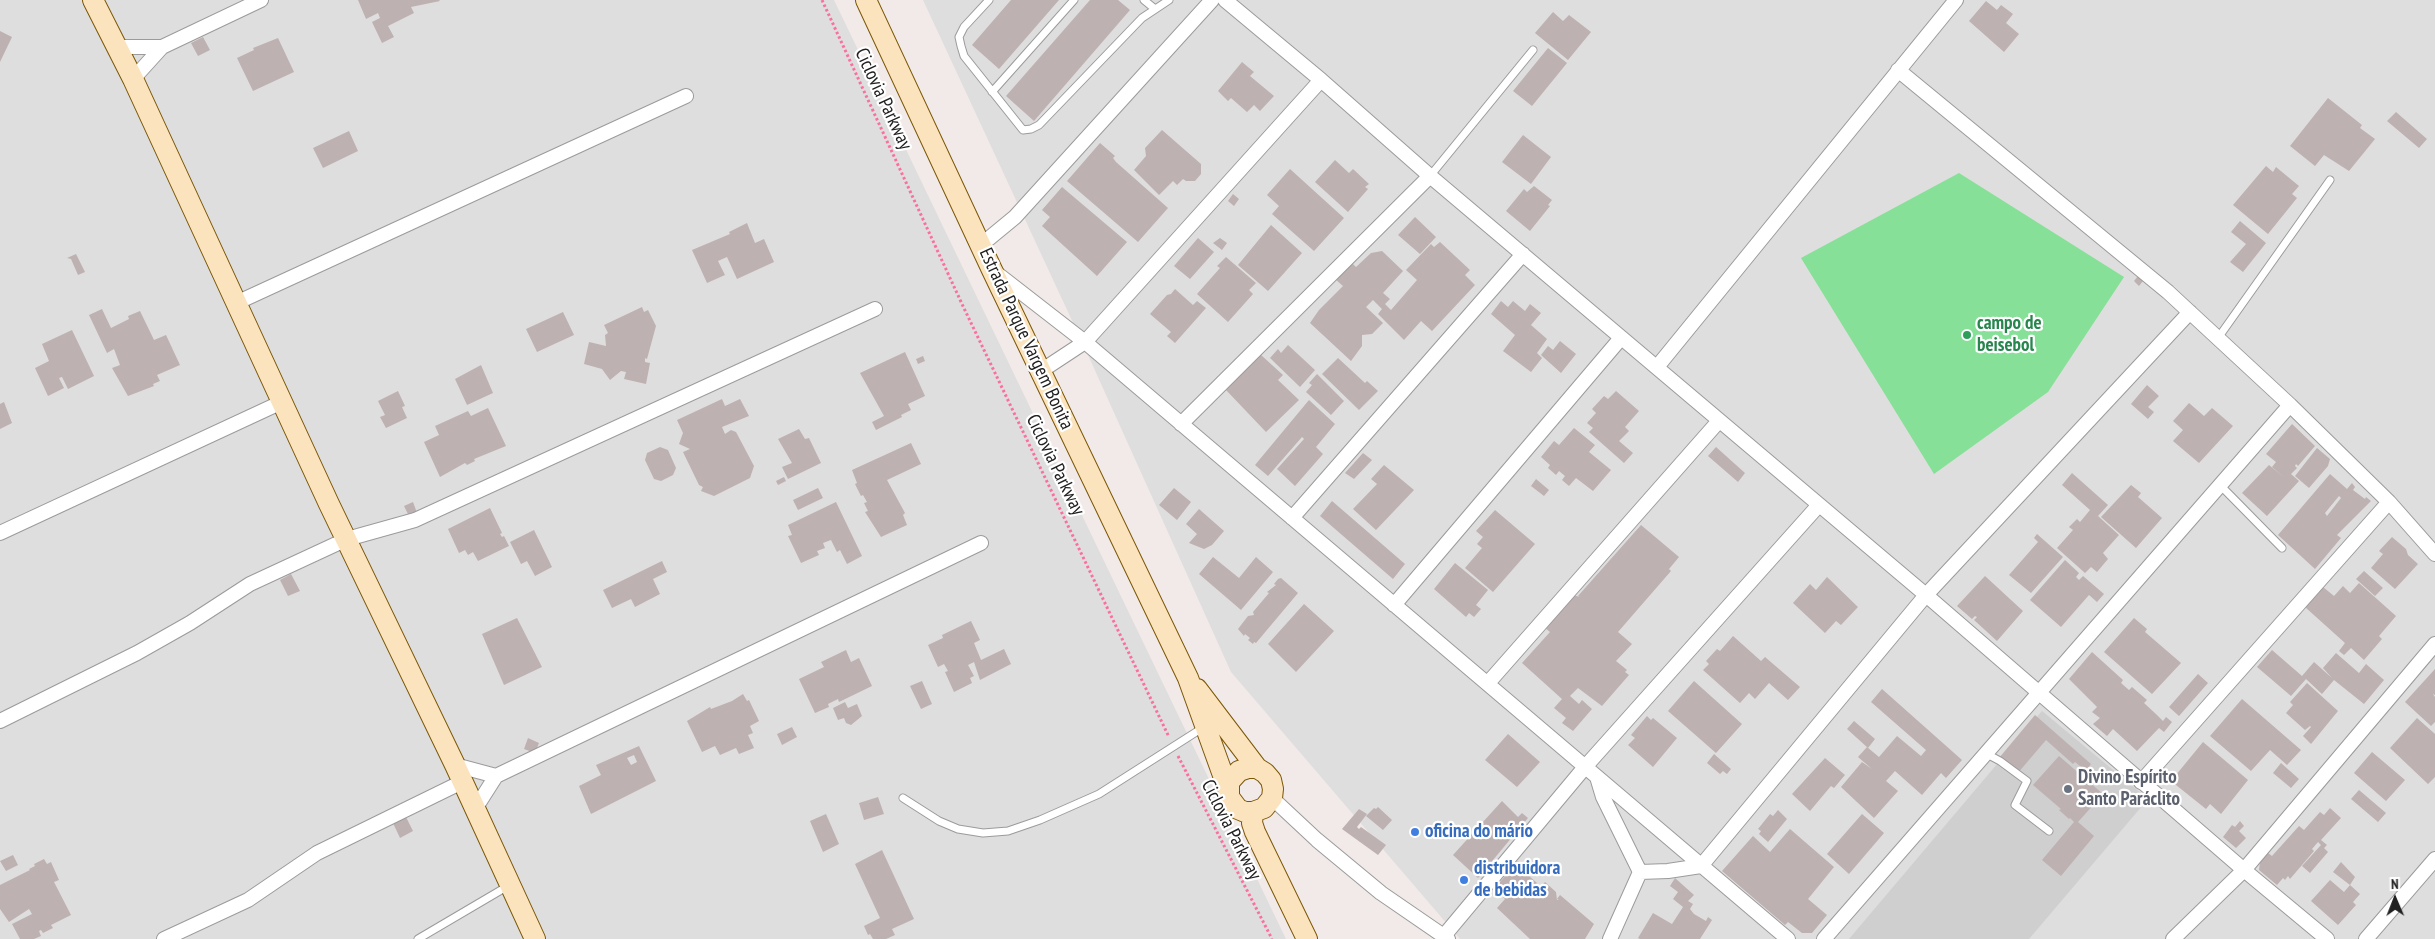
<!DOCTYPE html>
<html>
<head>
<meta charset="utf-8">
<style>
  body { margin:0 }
  #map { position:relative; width:2435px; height:939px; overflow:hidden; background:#f1eae8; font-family:"PT Sans Narrow",sans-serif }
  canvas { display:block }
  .north { position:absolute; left:2370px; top:874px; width:50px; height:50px; -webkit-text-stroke:4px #fff; paint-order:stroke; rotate:359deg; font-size:14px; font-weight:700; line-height:20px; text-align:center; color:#212121 }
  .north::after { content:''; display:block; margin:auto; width:18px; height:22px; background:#212121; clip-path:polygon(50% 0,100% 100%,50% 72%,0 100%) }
</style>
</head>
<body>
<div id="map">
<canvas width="2435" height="939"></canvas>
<div class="north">N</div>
</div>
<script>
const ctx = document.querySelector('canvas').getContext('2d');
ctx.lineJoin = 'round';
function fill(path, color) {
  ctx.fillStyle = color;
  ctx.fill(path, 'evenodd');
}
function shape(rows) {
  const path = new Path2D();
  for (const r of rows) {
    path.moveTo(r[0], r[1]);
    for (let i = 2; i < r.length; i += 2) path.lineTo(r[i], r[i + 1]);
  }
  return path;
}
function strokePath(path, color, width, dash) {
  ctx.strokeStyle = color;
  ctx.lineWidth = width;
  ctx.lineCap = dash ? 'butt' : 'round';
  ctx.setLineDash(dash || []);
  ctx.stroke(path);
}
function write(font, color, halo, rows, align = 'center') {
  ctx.font = font + ' "PT Sans Narrow",sans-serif';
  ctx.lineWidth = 4.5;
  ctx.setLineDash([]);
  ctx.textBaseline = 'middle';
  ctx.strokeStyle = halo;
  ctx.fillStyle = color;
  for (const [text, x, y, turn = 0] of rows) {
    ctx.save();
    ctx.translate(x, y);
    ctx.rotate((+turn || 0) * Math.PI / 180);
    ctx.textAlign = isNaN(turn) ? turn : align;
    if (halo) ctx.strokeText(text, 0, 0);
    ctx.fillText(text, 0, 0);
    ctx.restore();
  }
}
fill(shape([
  [0,0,834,0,1286,939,0,939],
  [923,0,2435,0,2435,939,1460,939,1231,672,1088,355]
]), '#dfdede');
fill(shape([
  [2042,711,2148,799,2029,939,1849,939]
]), '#cfcfcf');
fill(shape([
  [1959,173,2124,277,2048,392,1934,474,1801,258]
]), '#86e097');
fill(shape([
  [358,0,439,0,440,1,411,7,414,13,388,26,394,37,382,43,372,22,380,18,378,13,366,19],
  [1011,0,1059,0,999,69,972,45],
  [1090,0,1118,0,1130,10,1034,121,1006,96],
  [1986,1,1997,10,2001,5,2013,14,2006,23,2019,34,2004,52,1969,21],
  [1553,12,1563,21,1569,15,1591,32,1568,60,1535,33],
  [0,31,12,37,0,62],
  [203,37,210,50,198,56,191,43],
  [278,38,294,72,253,91,237,58,254,50,253,48],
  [1548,48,1567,63,1532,106,1513,91],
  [1242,62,1254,72,1250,76,1274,96,1260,111,1254,105,1247,112,1231,98,1228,101,1218,91],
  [2328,98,2362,125,2360,128,2375,139,2349,171,2324,155,2315,166,2290,146],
  [2396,112,2427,139,2419,148,2387,121],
  [1162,130,1201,164,1201,174,1195,181,1186,181,1183,179,1177,185,1173,181,1159,195,1134,170,1146,156,1145,148],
  [349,131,358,151,323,168,313,148],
  [1523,135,1551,157,1531,184,1502,162],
  [1100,143,1115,156,1113,158,1116,162,1168,208,1138,242,1067,181],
  [1335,160,1349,173,1353,169,1369,184,1365,187,1368,189,1348,212,1315,182],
  [2266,166,2273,172,2276,167,2299,186,2292,194,2297,198,2268,234,2233,205],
  [1290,169,1344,218,1314,251,1272,214,1279,206,1267,195],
  [1534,186,1552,200,1548,205,1550,206,1530,231,1506,211,1524,189,1527,192],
  [1062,187,1127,242,1097,276,1042,226,1050,217,1042,210],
  [1233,194,1239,199,1234,206,1228,201],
  [1415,217,1436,237,1420,254,1398,235],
  [2240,221,2266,243,2243,272,2230,262,2246,244,2231,232],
  [747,223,755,243,764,239,774,262,737,279,727,257,718,261,725,275,707,283,692,250,730,234,729,232],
  [1271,225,1302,253,1268,291,1238,265],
  [1198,238,1214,252,1190,279,1174,266],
  [1220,238,1227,243,1222,250,1213,243],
  [1440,242,1470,270,1465,275,1475,285,1432,331,1421,321,1404,340,1378,314,1382,309,1373,300,1366,307,1383,323,1372,334,1362,335,1362,346,1351,361,1310,323,1319,310,1343,286,1335,279,1351,262,1356,267,1371,253,1382,251,1403,271,1383,293,1390,299,1385,304,1391,310,1417,280,1406,270,1431,244,1434,247],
  [76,254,85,272,78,275,71,259,67,258],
  [1226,257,1256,283,1249,290,1253,294,1228,322,1197,294,1220,268,1217,266],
  [2138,276,2143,281,2139,286,2134,281],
  [1175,289,1193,305,1197,301,1206,308,1175,343,1167,336,1171,332,1150,314,1167,295,1171,294],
  [1501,301,1508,307,1513,301,1525,311,1530,304,1541,313,1531,325,1547,339,1537,353,1542,358,1531,372,1503,351,1515,335,1491,314],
  [642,307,644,312,648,310,656,326,647,359,645,358,645,362,650,363,646,384,624,379,626,372,621,371,610,380,602,369,584,364,589,342,606,346,605,335,608,333,604,325],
  [102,309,111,328,129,319,128,316,140,311,154,340,166,335,180,365,157,375,160,381,153,384,154,386,128,396,112,368,120,365,114,349,107,353,89,315],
  [563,312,574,335,537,352,526,329],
  [72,330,94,376,68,389,62,377,59,378,64,388,48,396,35,368,49,361,42,344],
  [1560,341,1576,354,1561,373,1541,355,1548,346,1553,350],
  [1288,345,1315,370,1300,387,1270,358,1278,349,1281,353],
  [905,352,925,396,908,404,911,410,901,415,902,417,876,430,872,422,884,416,860,373],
  [1261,355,1283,375,1278,380,1299,400,1266,432,1226,390],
  [923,356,925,361,918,364,916,359],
  [1338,358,1365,383,1367,381,1378,391,1359,410,1322,374],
  [481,365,493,393,467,405,455,379],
  [1317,374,1344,401,1331,415,1306,392,1312,385,1309,383],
  [2147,385,2159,396,2148,407,2154,412,2148,419,2131,404],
  [398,391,405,406,402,407,407,418,386,428,380,417,385,415,378,401],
  [1616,391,1639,411,1625,427,1629,431,1619,441,1633,453,1624,463,1589,432,1593,428,1587,423,1596,413,1592,409,1604,396,1608,399],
  [722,399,725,406,740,399,749,416,722,427,725,434,731,430,736,432,754,466,750,478,714,496,701,491,703,487,699,485,683,452,690,449,679,444,683,433,677,420],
  [1309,400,1335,424,1316,447,1323,454,1295,486,1277,469,1304,439,1302,437,1268,476,1255,465],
  [4,402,12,423,0,429,0,404],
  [2189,403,2204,416,2212,408,2233,426,2199,463,2173,441,2183,430,2173,421],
  [488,408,506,446,474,459,475,461,467,465,465,463,440,477,424,442,439,435,435,426,468,411,471,416],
  [2292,424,2315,446,2298,466,2296,464,2295,466,2297,468,2291,474,2299,481,2267,516,2242,493,2269,465,2285,478,2272,467,2276,462,2266,454],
  [1574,428,1595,445,1589,452,1611,470,1593,491,1576,478,1569,486,1562,480,1565,476,1559,471,1556,475,1548,468,1550,465,1541,457,1554,441,1559,445],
  [799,429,805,439,809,438,821,463,788,479,782,467,792,463,778,439],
  [911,443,921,464,887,480,905,513,903,515,907,525,881,537,865,512,868,511,864,503,867,502,863,495,861,496,855,484,857,483,852,470],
  [660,447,668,450,676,468,673,475,661,481,654,479,645,460,647,453],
  [1716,447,1745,473,1738,482,1708,456],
  [2317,448,2330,459,2328,466,2309,488,2295,476],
  [1363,453,1372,460,1354,479,1345,473],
  [1384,465,1414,490,1376,530,1353,509,1377,484,1371,479],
  [2072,473,2108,505,2098,516,2119,535,2103,553,2108,559,2097,572,2091,567,2085,573,2057,548,2073,530,2069,527,2077,519,2080,522,2090,510,2062,485],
  [2330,474,2347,489,2352,483,2355,487,2353,490,2365,499,2366,497,2371,501,2337,535,2341,538,2315,569,2278,535],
  [2339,496,2341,498,2327,516,2325,513],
  [784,477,786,481,778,485,776,481],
  [1536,479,1549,490,1544,496,1531,486],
  [2131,485,2141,493,2138,497,2162,518,2136,548,2101,517],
  [818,488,823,498,798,510,793,500],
  [1174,488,1191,502,1177,520,1159,505],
  [1332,501,1405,564,1393,579,1320,516],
  [413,502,417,513,409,516,404,506],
  [836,502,862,556,847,564,840,550,837,552,831,540,823,543,825,548,817,551,819,555,801,563,788,536,792,535,788,525],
  [490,508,502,533,500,534,502,537,504,536,509,546,478,561,473,552,468,555,465,550,459,553,448,529],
  [1199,509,1224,531,1212,545,1204,549,1189,543,1197,534,1186,524],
  [1495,510,1535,544,1493,592,1465,568,1482,548,1477,544,1483,537,1476,531],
  [1641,525,1679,557,1669,569,1671,571,1618,632,1632,644,1616,661,1627,670,1625,672,1629,675,1602,706,1578,688,1570,696,1579,704,1582,700,1592,709,1573,731,1562,723,1566,718,1554,708,1562,699,1522,663,1550,632,1545,628,1573,595,1580,597,1578,596],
  [534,530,552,567,535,576,527,561,521,564,510,542],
  [2037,534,2063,557,2031,593,2009,575,2038,542,2034,538],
  [2392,537,2406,549,2408,555,2418,564,2395,589,2371,568,2383,554,2379,551],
  [1213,557,1239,578,1256,557,1273,572,1241,610,1199,574],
  [2065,560,2079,573,2076,577,2079,580,2083,576,2104,594,2097,602,2089,595,2061,627,2030,600],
  [662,561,667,572,653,579,660,594,635,607,631,599,612,608,603,590],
  [1455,563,1488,590,1476,605,1481,609,1474,617,1469,613,1466,617,1434,589],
  [2364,571,2383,588,2375,596,2356,579],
  [291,574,300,591,288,596,280,580],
  [1985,576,2023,611,1997,641,1974,620,1977,617,1975,616,1972,619,1957,606],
  [1827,577,1858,607,1841,625,1836,621,1825,633,1793,603,1810,584,1816,590],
  [1281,578,1298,593,1256,643,1254,642,1253,644,1248,640,1250,638,1245,634,1244,636,1238,629,1248,616,1254,615,1253,612,1269,593,1267,592,1276,585,1274,584,1278,579],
  [2359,583,2396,616,2379,636,2382,639,2364,660,2351,648,2344,655,2339,651,2345,643,2305,607,2323,587,2334,596,2343,586,2350,593],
  [1304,604,1334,631,1296,672,1268,644],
  [517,618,542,667,504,685,482,634],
  [2134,618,2147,629,2145,632,2181,663,2152,694,2104,652],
  [971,621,980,640,974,643,981,660,1004,649,1011,664,980,680,974,662,968,665,974,676,970,678,972,683,954,692,945,672,948,671,944,664,938,667,928,645,943,638,942,635],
  [1733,636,1761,661,1765,657,1800,687,1788,700,1769,683,1755,699,1749,693,1740,703,1703,670,1709,664,1706,661,1717,649,1720,651],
  [846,650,851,662,859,658,872,686,839,702,838,699,828,704,829,707,815,713,799,679,824,667,821,662],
  [2272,650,2302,676,2314,662,2332,678,2323,668,2336,653,2359,673,2366,664,2384,680,2364,704,2334,680,2322,694,2306,679,2291,696,2257,667],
  [2092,652,2123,680,2121,683,2129,690,2132,687,2147,700,2144,703,2157,715,2163,721,2166,717,2172,722,2164,732,2159,728,2137,751,2113,729,2107,736,2093,724,2100,718,2092,712,2097,707,2069,679],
  [2435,669,2435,695,2433,694,2435,697,2435,722,2431,726,2405,702],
  [2198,674,2208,683,2179,716,2169,707],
  [922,681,932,704,921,709,910,686],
  [1694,681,1742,724,1716,753,1668,711],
  [2307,683,2338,711,2311,744,2303,736,2311,727,2310,726,2305,730,2286,713,2293,705,2290,702],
  [1882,689,1962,760,1946,778,1941,773,1922,795,1895,771,1886,781,1898,791,1874,818,1841,787,1862,762,1872,769,1858,757,1867,747,1879,757,1897,736,1921,756,1926,750,1871,702],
  [743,694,747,701,749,700,759,721,750,726,753,733,748,735,754,748,739,754,736,748,720,755,715,746,702,752,687,721,710,707,711,709,732,701],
  [2242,699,2301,750,2287,765,2270,750,2251,771,2210,736],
  [845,702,848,708,857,704,862,716,851,725,846,723,844,718,838,720,833,708],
  [2035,715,2091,764,2086,771,2075,762,2073,764,2046,740,2017,774,1999,758],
  [1647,716,1651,720,1653,718,1677,738,1653,767,1628,745,1635,738,1631,735],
  [2417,718,2435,734,2435,777,2428,784,2390,748],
  [1854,721,1875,739,1868,748,1847,729],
  [792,727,797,737,782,745,777,734],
  [1508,734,1540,762,1517,787,1485,760],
  [528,738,539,743,535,753,524,749],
  [2203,742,2248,780,2221,814,2210,804,2206,809,2171,781],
  [639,746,656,781,591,814,579,786,601,775,596,765],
  [634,755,637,762,631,765,627,758],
  [2372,752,2405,780,2386,801,2354,773],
  [1714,754,1731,769,1727,774,1723,771,1720,774,1707,763],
  [2059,756,2103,794,2078,822,2094,836,2061,876,2042,860,2074,822,2070,818,2069,819,2059,810,2061,809,2033,785],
  [1825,758,1845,775,1834,788,1831,786,1810,811,1792,794],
  [2281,763,2299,779,2291,788,2273,773],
  [2359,790,2386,813,2378,822,2351,799],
  [878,797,884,814,864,820,859,803],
  [1502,801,1518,817,1522,813,1528,818,1478,878,1453,855],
  [1378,807,1392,820,1383,830,1366,816,1374,808,1376,809],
  [2330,808,2341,818,2321,840,2327,845,2324,848,2328,852,2310,873,2302,866,2321,845,2318,842,2312,849,2314,851,2290,879,2288,876,2285,880,2283,878,2277,885,2259,870,2260,862,2268,853,2272,856,2299,826,2304,830,2320,812,2324,815],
  [1359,809,1367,814,1357,827,1359,829,1361,827,1386,845,1378,855,1342,829],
  [1778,810,1787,819,1768,842,1759,834,1761,831,1758,829,1770,814,1773,816],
  [826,814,839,844,823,852,810,821],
  [1862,814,1884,833,1849,874,1827,854],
  [406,817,413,831,400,838,393,823],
  [2240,821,2244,826,2239,831,2246,838,2236,848,2223,837,2232,825,2235,827],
  [1790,829,1834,867,1808,899,1827,915,1812,933,1802,933,1788,922,1785,925,1722,871,1753,836,1770,852],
  [882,850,914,919,892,929,895,935,886,939,873,939,870,934,868,935,864,926,880,918,855,864],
  [13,855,18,865,6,871,0,861],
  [44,859,47,864,51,862,59,880,54,882,71,915,51,925,53,928,43,933,41,930,39,931,41,936,34,939,20,939,12,924,32,914,29,909,9,922,0,909,0,885,30,870,29,869,35,866,34,864],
  [1518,861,1531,874,1529,876,1537,883,1536,885,1541,885,1537,891,1545,882,1556,892,1557,900,1559,900,1557,899,1560,895,1594,924,1585,939,1530,939,1497,908,1505,899,1494,889],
  [2341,862,2355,877,2350,885,2333,872],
  [1675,878,1694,895,1688,901,1693,904,1690,909,1694,914,1706,921,1708,917,1712,920,1700,939,1640,939,1638,938,1653,913,1672,924,1683,907,1673,899,1678,892,1670,886],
  [2330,880,2344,892,2350,885,2360,894,2353,902,2356,905,2338,925,2311,901]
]), '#beb1b1');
const lane = shape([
  [989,0,964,27,959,37,961,46,964,56,1023,130,1031,129,1039,125,1142,18,1169,0],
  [1144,0,1155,9],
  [992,92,1074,0],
  [1430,176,1533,50],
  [2218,338,2330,180],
  [2220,485,2282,548],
  [1985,753,2000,761,2027,781,2015,805,2049,831],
  [903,798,939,821,958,829,983,833,1008,831,1040,820,1099,794,1204,727],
  [418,939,508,886]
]);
const street = shape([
  [1225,0,1321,80,1430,176,1926,595,2244,870,2327,939],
  [116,47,162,47,261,0],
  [1898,70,2168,292,2290,405,2389,502,2435,554],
  [133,79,162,47],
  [981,245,1015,217,1212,0],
  [995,272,1085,342,1788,939],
  [236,303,686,96],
  [1657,367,1956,0],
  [1041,371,1085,342,1321,80],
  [1181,424,1430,176],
  [1292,518,1523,254],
  [0,533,282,402],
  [1394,605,1621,338],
  [1488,683,1718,422],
  [0,721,137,653,190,623,250,584,347,539,415,520,875,309],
  [455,765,496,776],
  [1597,777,1603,797,1640,872,1610,939],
  [2141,782,2389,502],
  [1272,798,1317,840,1381,893,1448,939],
  [475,809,496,776,981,543],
  [1640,872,1668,871,1701,866,1926,595,2190,312],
  [1443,937,1585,767,1818,506],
  [164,939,248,900,317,853,462,782],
  [1824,939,2290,405],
  [2173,939,2244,870,2435,644],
  [2366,939,2435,859]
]);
const secondary = shape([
  [93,0,133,79,329,504,455,765,535,939],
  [866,0,992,270,1188,678,1228,789],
  [1197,689,1257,768,1265,773,1271,780,1273,789,1272,798,1264,808,1253,812,1245,812,1238,809,1229,797,1229,782,1239,771,1248,768,1257,768],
  [1253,812,1252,823,1255,832,1307,939]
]);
strokePath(lane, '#9b9b9b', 9);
strokePath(street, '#9b9b9b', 16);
strokePath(secondary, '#7b5605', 22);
strokePath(shape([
  [822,0,962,304,1169,737],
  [1178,756,1272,939]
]), '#fa709c', 3, [2.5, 2.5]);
strokePath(lane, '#fff', 7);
strokePath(street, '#fff', 14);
strokePath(secondary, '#fae3bd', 20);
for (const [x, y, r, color] of [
  [1967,335,5,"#2e9e5b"],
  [2068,789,5,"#6b7280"],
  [1415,832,5,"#3f7fe0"],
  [1464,880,5,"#3f7fe0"]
]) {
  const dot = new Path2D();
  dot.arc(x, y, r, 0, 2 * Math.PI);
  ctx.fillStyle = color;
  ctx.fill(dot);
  strokePath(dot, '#fff', 2);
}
write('19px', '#212121', '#fff', [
  ["Ciclovia Parkway",883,99,65],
  ["Estrada Parque Vargem Bonita",1026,339,65],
  ["Ciclovia Parkway",1055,465,64],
  ["Ciclovia Parkway",1231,830,63]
]);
write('bold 19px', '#27864d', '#fff', [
  ["campo de",1977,324],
  ["beisebol",1977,346]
], 'left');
write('bold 19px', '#5b616d', '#fff', [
  ["Divino Espírito",2078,778],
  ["Santo Paráclito",2078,800]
], 'left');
write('bold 19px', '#366cbe', '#fff', [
  ["oficina do mário",1425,832],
  ["distribuidora",1474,869],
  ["de bebidas",1474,891]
], 'left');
</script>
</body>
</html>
